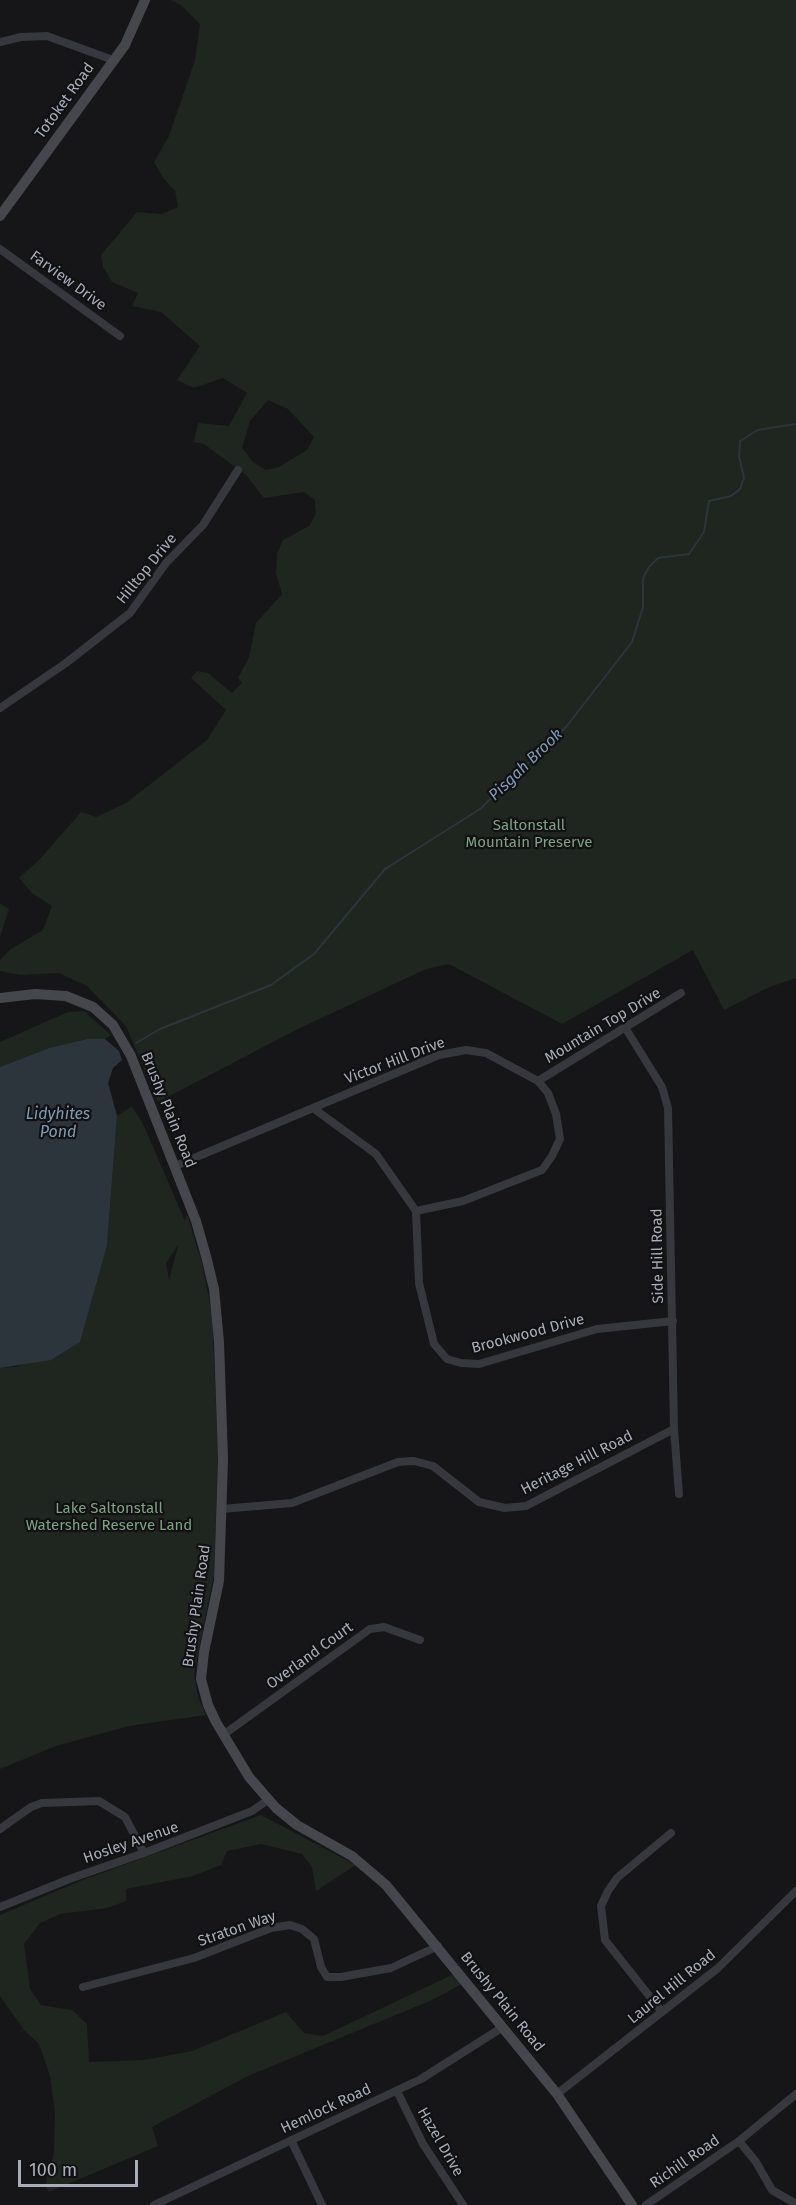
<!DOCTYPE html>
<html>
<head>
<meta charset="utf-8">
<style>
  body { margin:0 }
  #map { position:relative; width:796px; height:2205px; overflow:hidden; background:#161618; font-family:"Fira Sans",sans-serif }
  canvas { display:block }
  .scale { position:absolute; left:18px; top:2160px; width:120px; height:27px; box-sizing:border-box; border:3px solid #a8adb8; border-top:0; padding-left:8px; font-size:18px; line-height:21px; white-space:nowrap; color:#a8adb8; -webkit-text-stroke:4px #111113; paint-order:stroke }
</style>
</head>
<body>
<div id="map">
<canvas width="796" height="2205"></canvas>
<div class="scale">100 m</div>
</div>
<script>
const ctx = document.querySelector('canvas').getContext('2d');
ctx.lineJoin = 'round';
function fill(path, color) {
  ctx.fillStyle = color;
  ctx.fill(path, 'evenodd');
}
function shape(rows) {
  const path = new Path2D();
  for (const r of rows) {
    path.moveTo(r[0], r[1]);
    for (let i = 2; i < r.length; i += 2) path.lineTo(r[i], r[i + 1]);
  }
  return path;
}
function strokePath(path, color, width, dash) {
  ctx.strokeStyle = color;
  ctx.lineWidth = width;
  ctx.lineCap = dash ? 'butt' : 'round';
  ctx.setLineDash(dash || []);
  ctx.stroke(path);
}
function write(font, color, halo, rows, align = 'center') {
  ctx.font = font + ' "Fira Sans",sans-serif';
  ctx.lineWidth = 4.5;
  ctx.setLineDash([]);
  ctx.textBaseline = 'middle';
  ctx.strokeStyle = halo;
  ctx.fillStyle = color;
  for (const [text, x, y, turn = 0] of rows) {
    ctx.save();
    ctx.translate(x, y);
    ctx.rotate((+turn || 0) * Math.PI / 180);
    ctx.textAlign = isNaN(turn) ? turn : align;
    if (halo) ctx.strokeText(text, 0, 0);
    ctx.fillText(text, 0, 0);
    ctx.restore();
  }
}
fill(shape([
  [170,0,796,0,796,978,767,988,724,1010,693,950,562,1024,449,964,426,969,298,1029,158,1102,126,1026,87,986,59,973,20,975,0,971,0,960,11,949,43,930,52,906,32,893,19,878,39,860,81,812,96,817,126,803,207,740,226,710,191,678,197,671,208,673,232,693,242,683,238,678,249,657,256,623,282,594,276,573,277,553,283,540,309,526,316,514,315,500,304,492,264,498,246,475,204,444,194,442,198,423,229,426,247,393,223,378,194,388,177,380,200,346,161,312,132,306,138,293,112,282,103,267,101,255,137,212,161,214,178,207,175,191,163,178,154,162,169,136,195,60,200,24,181,5],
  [268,400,288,409,314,437,307,450,279,467,266,470,253,462,242,448,250,421],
  [0,903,9,909,0,937],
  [84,1011,111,1035,105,1039,87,1039,49,1048,0,1067,0,1042,68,1012],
  [132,1106,144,1126,185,1221,187,1214,202,1264,212,1313,218,1453,214,1575,194,1673,198,1697,206,1715,129,1726,56,1746,0,1769,0,1368,16,1367,80,1342,107,1246,117,1116],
  [178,1245,178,1246,169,1280,166,1263],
  [261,1815,356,1865,316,1891,312,1867,302,1854,261,1844,227,1851,221,1865,193,1876,126,1889,126,1901,107,1908,60,1914,40,1923,24,1944,30,1989,41,2005,72,2010,87,2024,89,2062,144,2060,192,2051,286,2012,304,2033,323,2036,454,1974,462,1984,432,2000,248,2076,152,2127,158,2146,49,2192,46,2187,47,2176,54,2154,55,2113,50,2076,39,2044,24,2030,0,1996,0,1915,80,1881]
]), '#1e261f');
fill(shape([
  [87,1039,105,1039,119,1051,122,1060,113,1068,108,1083,117,1116,107,1246,80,1342,51,1360,0,1368,0,1067,49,1048]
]), '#2c353c');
strokePath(shape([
  [136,1043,160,1029,271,985,314,954,385,869,480,809,566,727,632,642,643,607,643,578,649,567,658,558,689,554,704,532,709,501,731,496,740,489,744,478,739,456,740,441,758,430,796,424]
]), '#2c353c', 2);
strokePath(shape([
  [0,42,21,37,47,36,113,60],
  [0,249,120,336],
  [0,708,66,663,130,613,166,563,203,525,238,470],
  [626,1029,662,1087,668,1108,674,1429,679,1494],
  [538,1081,681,993],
  [313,1108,376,1154,416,1211,419,1283,434,1344,447,1359,461,1363,479,1364,597,1329,673,1321],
  [175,1166,439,1055,466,1050,486,1053,538,1081,548,1093,556,1114,560,1139,552,1156,542,1170,463,1201,416,1211],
  [222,1509,292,1503,398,1462,414,1461,433,1466,479,1502,505,1508,526,1506,674,1429],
  [223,1735,370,1629,384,1627,420,1640],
  [0,1829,31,1807,42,1803,99,1801,125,1817,144,1853],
  [0,1907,72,1878,144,1853,252,1811,268,1800],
  [83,1987,194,1958,271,1928,290,1925,302,1929,314,1939,321,1967,327,1977,341,1977,391,1968,438,1946],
  [662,2012,605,1940,601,1906,608,1891,617,1878,671,1833],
  [397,2091,423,2144,463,2205],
  [557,2094,718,1968,796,1891],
  [796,2094,739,2141,756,2162,772,2190,796,2204],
  [291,2140,322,2205],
  [154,2205,421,2079,503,2027],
  [646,2205,739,2141]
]), '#37383d', 8);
strokePath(shape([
  [0,216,125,45,145,0],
  [0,998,35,994,66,996,93,1007,113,1025,131,1056,196,1221,206,1256,214,1289,219,1342,223,1459,219,1581,204,1652,201,1679,208,1705,216,1722,249,1777,276,1808,297,1825,352,1856,386,1885,557,2094,632,2205]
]), '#45474d', 10);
write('15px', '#a8adb8', '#111113', [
  ["Totoket Road",65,101,-54],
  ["Farview Drive",68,281,36],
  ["Hilltop Drive",147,569,-51],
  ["Mountain Top Drive",603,1026,-31],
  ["Victor Hill Drive",395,1061,-21],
  ["Brushy Plain Road",168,1110,68],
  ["Side Hill Road",658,1256,-91],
  ["Brookwood Drive",528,1334,-15],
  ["Heritage Hill Road",577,1463,-27],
  ["Brushy Plain Road",197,1606,-82],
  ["Overland Court",310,1656,-36],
  ["Hosley Avenue",131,1843,-19],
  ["Straton Way",237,1929,-19],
  ["Laurel Hill Road",672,1987,-39],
  ["Brushy Plain Road",502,2002,51],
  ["Hemlock Road",326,2109,-25],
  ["Hazel Drive",440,2142,60],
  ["Richill Road",685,2162,-35]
]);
write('15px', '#7fa381', '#111113', [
  ["Saltonstall",529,826],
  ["Mountain Preserve",529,843],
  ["Lake Saltonstall",109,1509],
  ["Watershed Reserve Land",109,1526]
]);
write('italic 16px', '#7f9bb3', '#111113', [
  ["Pisgah Brook",526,765,-44],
  ["Lidyhites",58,1115],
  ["Pond",58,1133]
]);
</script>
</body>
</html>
